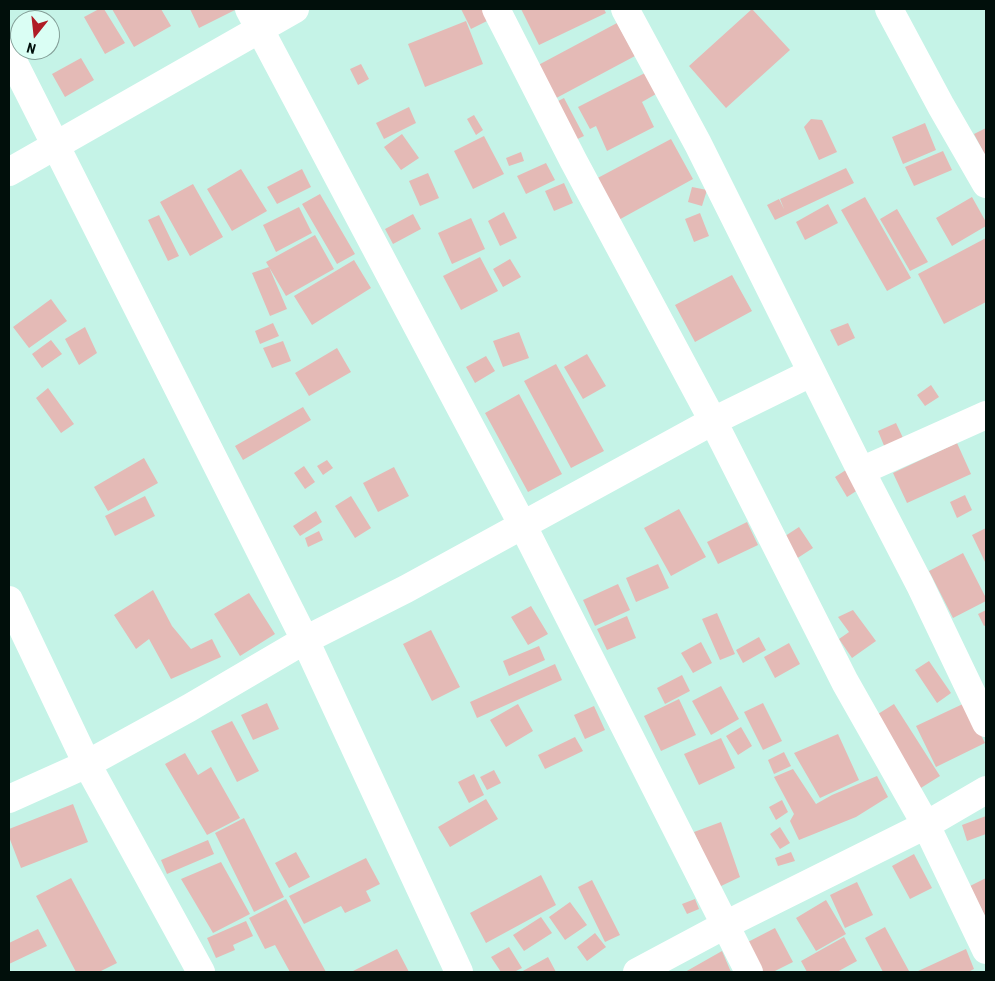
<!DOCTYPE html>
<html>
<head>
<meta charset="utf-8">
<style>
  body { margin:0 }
  #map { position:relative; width:995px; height:981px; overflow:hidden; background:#c5f3e7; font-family:"Roboto Condensed",sans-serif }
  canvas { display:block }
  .frame { position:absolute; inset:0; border:10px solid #010f0b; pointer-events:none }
  .north { position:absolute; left:10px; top:10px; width:50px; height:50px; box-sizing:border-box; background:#dafef4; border:1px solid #839e97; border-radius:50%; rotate:196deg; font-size:14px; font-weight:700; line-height:20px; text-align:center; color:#010f0b }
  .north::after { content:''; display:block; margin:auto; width:18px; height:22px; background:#af1c25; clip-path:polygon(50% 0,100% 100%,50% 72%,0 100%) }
</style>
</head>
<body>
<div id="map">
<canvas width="995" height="981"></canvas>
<div class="frame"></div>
<div class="north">N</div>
</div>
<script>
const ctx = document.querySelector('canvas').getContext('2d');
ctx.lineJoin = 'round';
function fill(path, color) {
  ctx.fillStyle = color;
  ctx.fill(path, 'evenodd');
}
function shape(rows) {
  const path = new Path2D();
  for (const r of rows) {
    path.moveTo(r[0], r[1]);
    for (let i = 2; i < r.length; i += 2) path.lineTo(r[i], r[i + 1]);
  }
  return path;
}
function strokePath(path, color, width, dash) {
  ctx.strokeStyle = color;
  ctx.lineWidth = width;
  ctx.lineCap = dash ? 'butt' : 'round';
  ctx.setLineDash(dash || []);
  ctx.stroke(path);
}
fill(shape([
  [99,9,104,9,125,43,105,54,84,17],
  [112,9,161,9,171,26,134,47],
  [190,9,237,9,199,28],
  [461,9,482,9,487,21,471,29],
  [521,9,604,9,606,13,539,45],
  [752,9,790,50,726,108,689,66],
  [466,21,483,64,425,87,408,44],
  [617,23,635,56,547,103,529,70],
  [81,58,94,80,65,97,52,74],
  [361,64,369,79,358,85,350,69],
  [645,73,656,94,642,102,654,127,607,151,596,126,590,129,578,107],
  [564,98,584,136,569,143,550,105],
  [409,107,416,123,384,139,376,123],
  [474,115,483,130,476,135,467,119],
  [811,119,822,120,837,152,819,160,804,127],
  [925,123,936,150,903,164,892,137],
  [986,128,986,157,974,134],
  [402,134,419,158,401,170,384,147],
  [484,136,504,174,473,189,454,151],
  [671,139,693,179,615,222,592,181],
  [943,151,952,170,914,186,905,167],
  [521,152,524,161,509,166,506,158],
  [546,163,555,180,526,194,517,176],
  [846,168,854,183,775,220,767,205,779,199,784,209,780,199],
  [241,169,267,211,232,231,207,189],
  [302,169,311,187,277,204,267,187],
  [428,173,439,198,420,206,409,181],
  [564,183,573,203,554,211,545,191],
  [193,184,223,237,190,256,160,202],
  [692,187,707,190,702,206,688,202],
  [320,194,355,254,337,264,302,204],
  [865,197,911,278,887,291,841,210],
  [972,197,986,222,986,226,952,246,936,218],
  [828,204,838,223,805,240,796,222],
  [299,207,312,233,276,252,263,225],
  [897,209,928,262,910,271,880,219],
  [504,212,517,238,500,246,488,221],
  [700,213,709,236,694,242,685,219],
  [413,214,421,229,393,244,385,229],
  [159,215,179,256,168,261,148,220],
  [471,218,485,249,452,264,438,233],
  [315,235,334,269,286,296,266,262],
  [986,238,986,302,944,324,918,274],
  [480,257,498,291,461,310,443,276],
  [510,259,521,277,503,287,493,269],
  [354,260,371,288,312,325,294,296],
  [269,267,287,309,270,316,252,273],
  [732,275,752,311,695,342,675,305],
  [51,299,67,321,29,348,13,327],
  [273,323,279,336,260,344,255,331],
  [848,323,855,338,838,346,830,330],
  [85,327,97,353,79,365,65,339],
  [519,332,529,358,503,367,493,341],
  [51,340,62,354,42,368,32,354],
  [283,341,291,361,272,368,263,348],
  [337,348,351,372,309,396,295,373],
  [587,354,606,386,583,399,564,367],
  [486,356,495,371,475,383,466,367],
  [556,364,604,451,571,468,524,381],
  [931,385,939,397,925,406,917,395],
  [48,388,74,424,61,433,36,398],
  [519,394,562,474,528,492,485,413],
  [303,407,311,420,243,460,235,446],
  [896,423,904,440,885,448,878,431],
  [957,443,971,474,907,503,893,473],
  [144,458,158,483,108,511,94,487],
  [327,460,333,468,323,475,317,466],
  [304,466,315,482,305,489,294,473],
  [394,467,409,496,378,512,363,483],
  [849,468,861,488,847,497,835,477],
  [965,495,972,510,957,518,950,502],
  [145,496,155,516,115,536,105,516],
  [351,496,371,528,355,538,335,506],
  [679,509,706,557,671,576,644,528],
  [316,511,322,522,300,536,293,526],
  [747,522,758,545,718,564,707,542],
  [799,527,813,548,793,561,779,540],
  [986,528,986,564,972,535],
  [319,531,323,540,308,547,305,538],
  [963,553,986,598,986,601,953,618,929,571],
  [658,564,669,588,636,602,626,578],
  [618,584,630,610,595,626,583,600],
  [153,590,172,626,191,649,212,639,221,657,171,679,149,639,136,649,114,615],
  [249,593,275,634,240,656,214,614],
  [531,606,548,634,528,645,511,617],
  [853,610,876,641,852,658,839,639,849,632,838,617],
  [986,610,986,625,984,626,978,614],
  [717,613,735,654,720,660,702,619],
  [627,616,636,638,607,650,597,629],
  [431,630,460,687,432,701,403,644],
  [759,637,766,650,743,663,736,650],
  [701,642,712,663,693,673,681,653],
  [789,643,800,664,775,678,764,657],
  [539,646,545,660,509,676,503,661],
  [929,661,951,693,937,703,915,670],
  [555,664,562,680,477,718,470,702],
  [682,675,690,691,665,704,657,688],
  [721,686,739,719,711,735,692,701],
  [679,699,696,735,661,751,644,716],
  [267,703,279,729,253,740,241,715],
  [763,703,782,741,763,750,744,712],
  [965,703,985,743,936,767,916,726],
  [518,704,533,731,506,747,490,720],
  [894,704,940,776,916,791,870,719],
  [594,706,605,730,585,739,574,715],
  [232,721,259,771,237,782,211,731],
  [741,727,752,746,738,755,726,736],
  [838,734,859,780,820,798,794,753],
  [575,737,583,751,545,769,538,755],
  [721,738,735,768,699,785,684,754],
  [784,752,791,766,774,774,768,760],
  [185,753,198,775,211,767,240,818,207,835,165,764],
  [793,769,816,804,832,795,877,776,888,797,856,817,799,840,790,821,794,814,774,777],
  [494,770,501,783,487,790,480,777],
  [474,774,484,795,469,803,458,782],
  [486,799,498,819,450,847,438,827],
  [782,800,788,812,776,820,769,807],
  [73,804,88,842,21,868,9,837,9,829],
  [986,816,986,834,967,841,962,825],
  [244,818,284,897,254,912,215,833],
  [721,822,740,877,719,887,694,832],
  [780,827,790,843,780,849,770,834],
  [208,840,214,854,167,874,161,860],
  [296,852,310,877,289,888,275,863],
  [791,852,795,861,778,866,775,858],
  [914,854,932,888,910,899,892,866],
  [366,858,380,884,366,891,371,901,345,913,341,906,304,924,289,896],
  [221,862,250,914,213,933,181,879],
  [541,875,556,905,486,943,470,913],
  [71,878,117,963,99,972,76,972,36,896],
  [986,878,986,918,970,886],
  [592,880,620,935,605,942,578,887],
  [857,882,873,915,845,928,830,895],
  [286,899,326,972,290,972,275,945,265,949,249,918],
  [695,899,699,909,687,914,682,904],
  [826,900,846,934,816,951,796,918],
  [570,902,587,925,565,940,549,917],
  [541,917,552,933,524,951,513,935],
  [246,921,253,936,233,945,235,950,216,958,207,938],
  [885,927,909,971,906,972,883,972,865,938],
  [775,928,793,962,773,972,759,972,744,944],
  [38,929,47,946,9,964,9,943],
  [595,933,606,947,587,961,577,947],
  [844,937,857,961,837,972,807,972,801,961],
  [509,947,522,968,514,972,501,972,491,957],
  [397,949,409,972,351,972],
  [966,949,974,969,968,972,916,972],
  [722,951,731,972,685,972],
  [548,957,556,972,521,972]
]), '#e4bab6');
strokePath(shape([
  [249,9,522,524,749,972],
  [496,9,573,160,713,421,845,682,926,825,986,950],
  [625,9,698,144,861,471,920,585,986,723],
  [889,9,941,106,986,184],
  [9,53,305,640,459,972],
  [9,172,295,9],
  [861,471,986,415],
  [9,600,87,764,201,972],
  [9,799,87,764,189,708,305,640,406,589,713,421,811,373],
  [637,972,725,925,926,825,986,790]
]), '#fff', 28);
</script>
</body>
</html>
